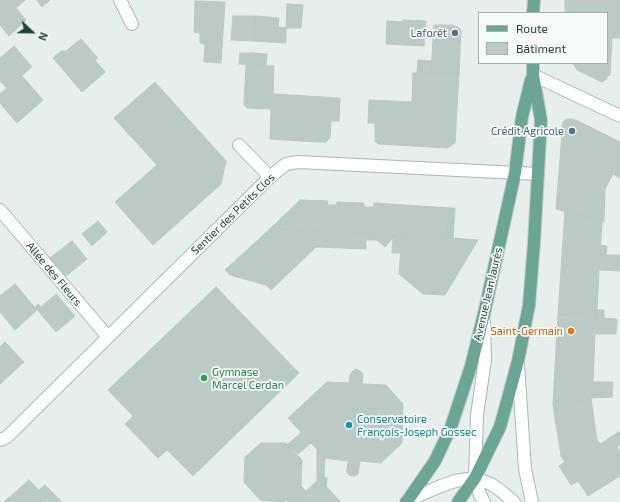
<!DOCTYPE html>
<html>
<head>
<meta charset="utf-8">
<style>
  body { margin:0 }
  #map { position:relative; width:620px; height:502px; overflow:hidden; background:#e6efeb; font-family:"Exo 2",sans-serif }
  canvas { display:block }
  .legend { position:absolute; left:478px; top:12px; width:130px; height:52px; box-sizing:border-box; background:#f7fbf9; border:1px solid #a3b1ad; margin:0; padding:5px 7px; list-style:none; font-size:12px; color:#24423a }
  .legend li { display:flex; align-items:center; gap:8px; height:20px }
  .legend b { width:20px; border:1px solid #a3b1ad }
  .north { position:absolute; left:12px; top:12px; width:40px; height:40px; -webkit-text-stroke:3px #f7fbf9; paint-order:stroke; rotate:112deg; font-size:11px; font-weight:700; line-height:16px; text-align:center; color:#24423a }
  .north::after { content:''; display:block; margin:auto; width:14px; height:18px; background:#24423a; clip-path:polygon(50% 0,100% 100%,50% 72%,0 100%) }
</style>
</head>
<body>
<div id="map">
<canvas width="620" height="502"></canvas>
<ul class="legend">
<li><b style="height:5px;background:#6aa596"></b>Route</li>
<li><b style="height:11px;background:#bbcac4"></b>Bâtiment</li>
</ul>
<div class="north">N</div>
</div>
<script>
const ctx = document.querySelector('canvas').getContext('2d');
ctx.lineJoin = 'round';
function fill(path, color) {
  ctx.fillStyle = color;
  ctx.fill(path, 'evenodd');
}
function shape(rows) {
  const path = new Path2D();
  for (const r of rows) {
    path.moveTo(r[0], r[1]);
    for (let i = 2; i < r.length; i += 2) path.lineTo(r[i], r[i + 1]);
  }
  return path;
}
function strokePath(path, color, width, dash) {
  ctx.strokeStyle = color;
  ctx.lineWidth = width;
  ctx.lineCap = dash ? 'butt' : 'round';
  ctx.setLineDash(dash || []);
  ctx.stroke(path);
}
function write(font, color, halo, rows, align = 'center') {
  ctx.font = font + ' "Exo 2",sans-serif';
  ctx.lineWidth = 3.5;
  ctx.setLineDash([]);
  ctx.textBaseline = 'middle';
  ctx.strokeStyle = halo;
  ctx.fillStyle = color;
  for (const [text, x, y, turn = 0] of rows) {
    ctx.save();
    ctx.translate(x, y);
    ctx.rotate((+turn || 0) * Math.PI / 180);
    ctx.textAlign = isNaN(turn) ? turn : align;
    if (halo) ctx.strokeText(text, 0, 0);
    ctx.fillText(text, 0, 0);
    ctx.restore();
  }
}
const building = shape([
  [0,0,25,0,16,8,26,20,9,36,0,25,0,3,1,2,0,0],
  [37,0,50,0,42,7,37,0],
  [565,0,620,0,620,38,612,38,610,75,607,76,607,79,602,82,577,70,573,63,607,63,607,13,565,13,565,0],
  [195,1,225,2,221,63,204,62,205,44,200,43,200,33,194,32,195,1],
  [287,4,303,5,301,28,286,28,287,4],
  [233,16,255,16,254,41,231,40,233,16],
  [255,16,279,18,278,27,286,28,286,43,254,41,255,16],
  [403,20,426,21,424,46,386,44,387,21,403,22,403,20],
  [434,25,451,25,458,27,461,30,459,74,431,73,434,25],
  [81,39,88,47,88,52,105,72,82,92,53,58,61,51,66,51,81,39],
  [14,46,32,67,7,88,0,81,0,58,14,46],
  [88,47,98,58,95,60,88,52,88,47],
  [240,53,253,53,253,65,239,64,240,53],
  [253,53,267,54,266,65,253,65,253,53],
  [418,60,432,61,431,73,417,73,418,60],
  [246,65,274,66,273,94,340,98,339,121,331,121,330,138,326,142,317,142,270,139,271,109,247,108,244,105,246,65],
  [413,73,459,74,455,143,448,148,378,144,375,141,375,123,368,123,369,100,412,102,413,73],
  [22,76,43,100,17,123,0,103,0,94,22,76],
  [155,82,226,161,221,184,153,245,115,202,157,165,114,118,155,82],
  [566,119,572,119,578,121,620,142,620,178,613,174,605,189,604,222,556,209,563,122,566,119],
  [300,200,328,201,327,205,336,205,337,202,364,203,364,207,374,207,374,203,450,208,446,238,271,228,300,200],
  [450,208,455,208,453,238,446,238,450,208],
  [565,211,602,222,600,255,620,255,620,271,599,270,597,311,558,315,565,211],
  [98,221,107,232,92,246,82,234,98,221],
  [271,228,331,231,394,235,393,238,385,247,377,240,366,240,366,249,316,247,271,290,266,285,230,275,225,270,271,228],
  [394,235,402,235,400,253,392,253,393,238,394,235],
  [402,235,453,238,478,240,445,295,423,294,399,274,402,235],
  [72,241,87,259,66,276,50,258,72,241],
  [601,245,607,246,606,255,600,255,601,245],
  [15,284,20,290,0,308,0,296,15,284],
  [216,287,299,373,193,476,167,450,158,458,125,424,133,416,108,390,216,287],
  [20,290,37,310,15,330,0,312,0,308,20,290],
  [56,294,75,316,56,332,35,307,38,304,41,307,56,294],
  [597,310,604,310,604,318,596,318,597,310],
  [597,311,596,318,617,319,616,334,595,334,593,382,613,382,612,397,591,398,554,412,553,403,558,315,597,311],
  [5,342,24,362,0,384,0,347,5,342],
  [356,369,360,371,363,374,362,384,386,385,403,404,402,443,381,463,360,461,358,474,355,476,352,476,349,475,347,472,348,461,325,458,288,418,327,382,349,383,350,375,353,371,356,369],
  [591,398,597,440,600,444,617,433,620,432,620,445,617,447,620,452,620,476,588,496,578,481,571,485,559,466,565,462,561,456,554,412,591,398],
  [301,433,311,443,298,454,288,444,301,433],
  [261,443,286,443,302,460,301,486,284,502,260,500,244,482,245,457,261,443],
  [317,450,325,458,324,477,327,478,326,487,319,479,317,480,317,450],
  [319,479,341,502,294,502,306,491,319,479],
  [29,480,48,500,46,502,4,502,29,480],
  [45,485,62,502,49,502,39,490,45,485],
  [301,486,306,491,294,502,288,502,286,500,301,486]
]);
fill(building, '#bbcac4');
strokePath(building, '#b8c9c2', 1);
const minor = shape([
  [120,0,132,24],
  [533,75,620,116],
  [239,145,270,177],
  [0,210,108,337],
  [0,440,7,437,270,177,286,164,298,162,538,174]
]);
const secondary = shape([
  [518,364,525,469,532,502],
  [408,500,441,486,455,481,475,478,491,484,501,491,514,502],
  [484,502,480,495,475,478,477,415,485,360,484,322]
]);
const primary = shape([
  [533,13,534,0],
  [406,502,408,500,435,461,451,427,471,366,484,314,515,173,522,117,531,80],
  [458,502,475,478,500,427,518,361,529,305,534,243,541,120,533,75,533,63]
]);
strokePath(minor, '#a8b8b2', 14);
strokePath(secondary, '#a4bbb3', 14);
strokePath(primary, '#c2cac8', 14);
strokePath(minor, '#fff', 12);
strokePath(secondary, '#fff', 12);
strokePath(primary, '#6aa596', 12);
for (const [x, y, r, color] of [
  [455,33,4,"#5c6f8a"],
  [572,131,4,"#5c6f8a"],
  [571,331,4,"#e8710a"],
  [204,378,4,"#2e9e5b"],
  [349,425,4,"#0f9aa8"]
]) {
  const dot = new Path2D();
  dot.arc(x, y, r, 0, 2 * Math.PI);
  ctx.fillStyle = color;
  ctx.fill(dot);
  strokePath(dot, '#f7fbf9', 1.5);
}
write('11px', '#4e5e75', '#f7fbf9', [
  ["Laforêt",447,33],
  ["Crédit Agricole",564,131]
], 'right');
write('11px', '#24423a', '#f7fbf9', [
  ["Sentier des Petits Clos",233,214,-44],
  ["Allée des Fleurs",54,274,50],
  ["Avenue Jean Jaurès",488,294,-77]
]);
write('11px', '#c56008', '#f7fbf9', [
  ["Saint-Germain",563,331]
], 'right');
write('11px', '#27864d', '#f7fbf9', [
  ["Gymnase",212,372],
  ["Marcel Cerdan",212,385]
], 'left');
write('11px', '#0d838f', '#f7fbf9', [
  ["Conservatoire",357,419],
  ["François-Joseph Gossec",357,432]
], 'left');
</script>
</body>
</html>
